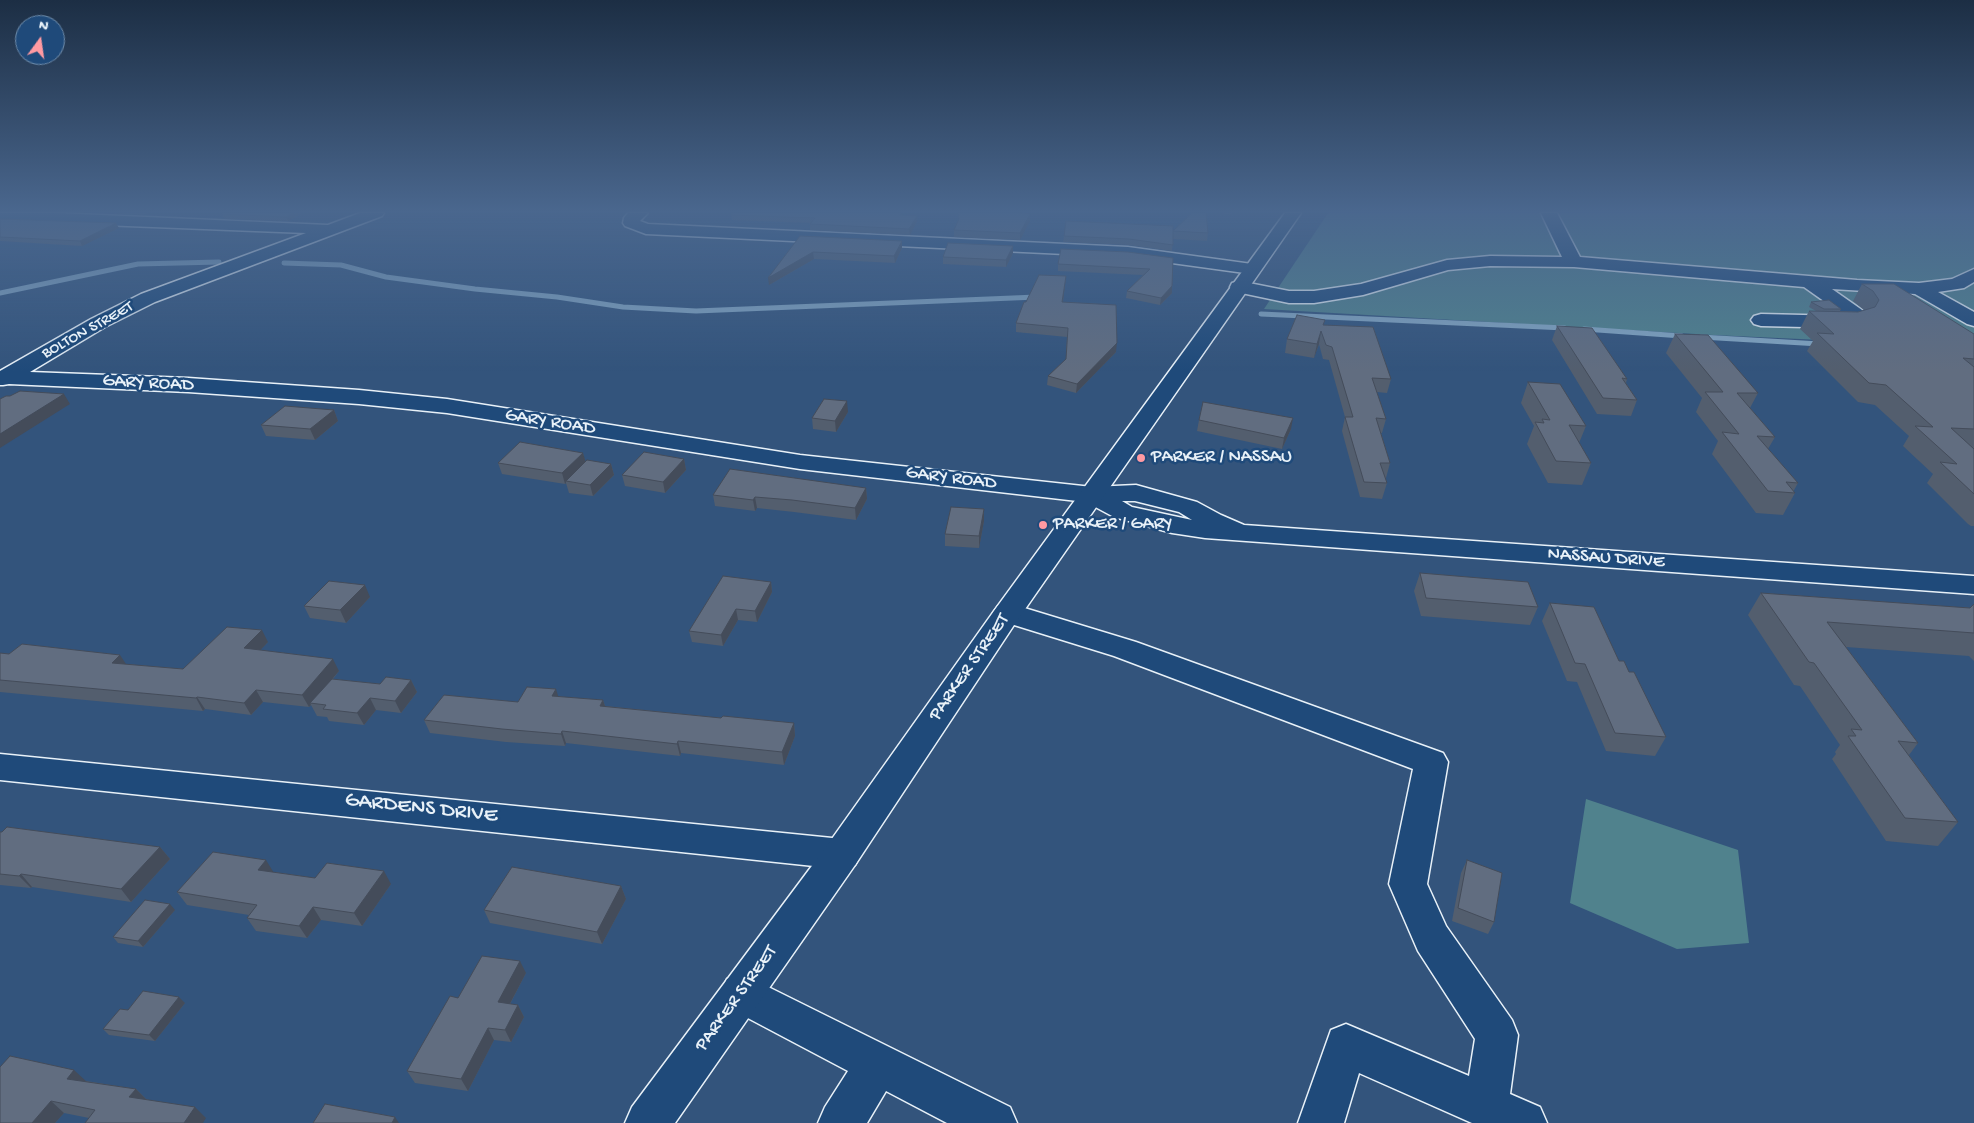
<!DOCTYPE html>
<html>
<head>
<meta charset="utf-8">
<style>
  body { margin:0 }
  #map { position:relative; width:1974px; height:1123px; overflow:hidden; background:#33547c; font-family:"Gochi Hand",sans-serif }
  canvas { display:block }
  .north { position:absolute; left:15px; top:15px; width:50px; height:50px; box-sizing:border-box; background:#1f4a7a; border:1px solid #6f8dac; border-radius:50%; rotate:14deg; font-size:14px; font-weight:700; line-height:20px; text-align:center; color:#e8f1f8 }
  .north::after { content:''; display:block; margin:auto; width:18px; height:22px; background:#ff9aa2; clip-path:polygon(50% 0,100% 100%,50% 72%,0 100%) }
</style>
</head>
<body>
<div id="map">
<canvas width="1974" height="1123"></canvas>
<div class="north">N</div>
</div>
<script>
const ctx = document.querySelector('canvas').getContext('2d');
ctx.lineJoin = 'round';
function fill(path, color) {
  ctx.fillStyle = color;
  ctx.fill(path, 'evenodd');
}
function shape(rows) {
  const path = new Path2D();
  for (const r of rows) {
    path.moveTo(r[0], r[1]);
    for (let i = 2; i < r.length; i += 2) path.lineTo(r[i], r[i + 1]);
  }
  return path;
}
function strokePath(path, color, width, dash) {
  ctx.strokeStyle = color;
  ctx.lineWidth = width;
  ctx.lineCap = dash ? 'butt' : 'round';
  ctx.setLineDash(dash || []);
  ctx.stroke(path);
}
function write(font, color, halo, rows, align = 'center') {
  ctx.font = font + ' "Gochi Hand",sans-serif';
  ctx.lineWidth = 5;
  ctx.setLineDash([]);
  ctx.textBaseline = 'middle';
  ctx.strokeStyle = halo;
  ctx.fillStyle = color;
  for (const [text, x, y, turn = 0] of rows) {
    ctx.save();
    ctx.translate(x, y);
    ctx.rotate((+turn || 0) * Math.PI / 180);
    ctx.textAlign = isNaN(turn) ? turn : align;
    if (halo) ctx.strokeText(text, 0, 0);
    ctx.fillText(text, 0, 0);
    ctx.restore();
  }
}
fill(shape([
  [1328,213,1974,213,1974,347,1713,335,1264,309],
  [1586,799,1738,850,1749,943,1677,949,1570,903]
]), '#50828d');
strokePath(shape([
  [284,263,341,265,386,277,475,289,557,297,623,307,696,311,1037,297],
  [0,293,138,264,219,262],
  [1261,314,1565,328],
  [1584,329,1682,336],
  [1701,337,1820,344]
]), '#84a7c3', 5);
const minor = shape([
  [0,213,56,213,328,225,360,213,384,213,382,216,155,302,105,327,30,372,188,378,359,390,447,399,800,455,1092,487,1136,485,1197,502,1221,515,1244,525,1974,576,1974,594,1205,538,1172,533,1114,517,1086,502,800,469,447,413,359,404,188,392,9,384,3,385,0,385,0,371,91,319,141,294,306,233,0,221,0,213],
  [1122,501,1135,501,1179,512,1192,520,1132,507,1122,501],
  [628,213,648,213,640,221,648,224,1128,247,1252,264,1258,265,1261,269,1258,273,1252,274,1128,257,646,234,625,226,623,223,624,218,628,213],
  [1541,213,1557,213,1580,257,1857,280,1919,283,1952,279,1974,269,1974,282,1964,288,1938,292,1974,312,1974,326,1967,324,1915,294,1832,289,1862,310,1868,319,1865,323,1848,328,1761,326,1754,324,1751,320,1754,316,1761,314,1845,316,1804,287,1574,267,1490,266,1448,270,1363,295,1314,303,1289,303,1232,291,1230,287,1232,283,1239,281,1289,291,1314,291,1361,284,1447,260,1490,256,1562,257,1541,213],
  [1008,603,1136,642,1443,753,1448,762,1427,884,1446,926,1512,1020,1518,1035,1510,1094,1540,1107,1547,1123,1472,1123,1359,1073,1344,1123,1298,1123,1331,1030,1346,1024,1469,1076,1475,1039,1418,951,1389,884,1413,769,1114,656,998,620,993,613,998,606,1008,603],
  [0,754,842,839,855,843,861,854,855,865,842,869,0,780,0,754],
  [742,974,1010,1107,1017,1123,947,1123,886,1091,867,1123,818,1123,825,1107,848,1071,727,1007,721,993,727,979,742,974]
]);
const major = shape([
  [1285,213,1301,213,1014,625,855,865,675,1123,625,1123,632,1107,829,843,994,611,1285,213]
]);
strokePath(minor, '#e8f1f8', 3);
strokePath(major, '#e8f1f8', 3);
fill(minor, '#1f4a7a');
fill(major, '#1f4a7a');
fill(shape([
  [107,213,147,213,144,215],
  [223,213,302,213,288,221,224,219,222,214],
  [1220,213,1232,213,1230,215],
  [1030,214,1030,221,1020,240,954,237,954,230],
  [731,215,904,215,917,216,917,221,910,235,810,230,810,224,811,223,732,220],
  [0,219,119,228,82,246,0,241],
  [1173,231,1208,233,1207,241,1173,239,1172,251,1128,245,1063,242,1064,236,1173,236],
  [800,236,902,248,895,263,814,259,769,285],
  [1013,246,1013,253,1006,267,943,264,943,257],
  [1173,258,1172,293,1160,305,1126,298,1127,291,1143,275,1058,271,1058,264],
  [1066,276,1063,302,1116,352,1076,393,1047,385,1048,376,1066,359,1067,337,1016,332,1016,323,1026,302],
  [1862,284,1974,334,1974,526,1971,526,1968,524,1927,483,1933,474,1903,446,1909,436,1875,405,1858,402,1807,351,1813,341,1800,329,1809,311,1816,311,1809,307,1811,302,1841,309,1840,311,1858,312,1864,310,1853,301],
  [1324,325,1391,379,1387,393,1377,392,1386,419,1382,433,1381,433,1390,463,1386,478,1385,478,1387,483,1382,499,1360,497,1342,431,1345,417,1329,360,1323,359,1319,344,1314,358,1285,353,1287,339],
  [1557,326,1627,379,1626,383,1637,400,1631,416,1597,414,1552,340],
  [1675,334,1758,393,1750,408,1775,437,1768,449,1798,483,1793,492,1795,493,1783,515,1756,513,1712,454,1718,441,1696,412,1702,398,1666,353],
  [1528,382,1586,426,1579,443,1591,463,1582,485,1548,483,1527,444,1534,426,1521,403],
  [334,410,338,421,315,440,266,436,261,425],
  [848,412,836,432,813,429,812,418],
  [1199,420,1291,429,1282,449,1197,431],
  [583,453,585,462,611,464,614,475,593,496,569,493,566,483,565,484,502,474,498,463],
  [684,459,686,470,665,493,625,486,622,475],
  [866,488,867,499,856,520,794,512,757,508,755,511,715,506,713,495],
  [984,521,979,548,945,546,945,534],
  [1420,573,1538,607,1530,625,1421,616,1414,591],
  [771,582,772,592,757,622,738,620,723,646,692,642,689,631],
  [1761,593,1970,608,1974,604,1974,661,1969,656,1846,647,1918,743,1909,755,1958,822,1938,846,1886,841,1832,759,1836,754,1835,752,1840,745,1800,686,1794,685,1748,615],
  [370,597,346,623,310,618,304,606],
  [1550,603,1619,661,1666,737,1655,756,1606,751,1577,682,1567,681,1542,621],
  [268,642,260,650,339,671,333,679,380,684,411,680,417,692,401,713,376,710,364,725,329,721,327,717,317,716,311,705,309,707,263,702,251,715,205,709,203,711,0,692,0,653,183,669],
  [558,697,603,700,605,706,721,718,794,723,795,736,784,765,681,753,680,756,566,743,565,746,506,742,430,733,424,720,518,702],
  [0,832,160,847,170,859,131,902,32,887,31,888,0,885],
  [1467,860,1494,922,1488,934,1452,921,1461,873],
  [274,872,315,878,391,884,362,926,321,920,307,938,256,931,247,918,249,915,187,905,177,892],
  [621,886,626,899,602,944,490,923,484,910],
  [175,910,143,947,118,943,113,937],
  [526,973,510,1004,518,1005,524,1017,511,1042,494,1040,468,1091,415,1083,407,1071,458,998],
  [185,1003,155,1041,109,1035,103,1029,128,1010],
  [86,1081,136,1089,146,1099,206,1118,89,1118,64,1113,55,1123,0,1123]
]), '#535e6e');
fill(shape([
  [292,213,302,213,288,221,286,217],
  [1030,214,1030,221,1020,240,1020,233],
  [917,216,917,221,910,235,909,229],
  [116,223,119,228,82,246,80,241],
  [902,241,902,248,895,263,894,256],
  [1013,246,1013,253,1006,267,1006,260],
  [813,252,814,259,769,285,768,278],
  [1066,276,1065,285,1062,310,1062,302],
  [1172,286,1172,293,1160,305,1161,298],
  [1321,331,1319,344,1314,358,1317,344],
  [1117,343,1116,352,1076,393,1077,384],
  [64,394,70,404,0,448,0,434],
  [847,401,848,412,836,432,835,421],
  [334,410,338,421,315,440,310,429],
  [1293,418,1291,429,1282,449,1284,438],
  [583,453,586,463,566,481,566,483,565,484,562,473],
  [684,459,686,470,665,493,663,482],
  [611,464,614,475,593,496,590,485],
  [866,488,867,499,856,520,855,508],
  [755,497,757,508,755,511,753,500],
  [984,509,984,521,979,548,979,536],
  [771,582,772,592,757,622,755,611],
  [365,585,370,597,346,623,340,610],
  [736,609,738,620,723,646,721,635],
  [262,630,268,642,251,660,244,648],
  [120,655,128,667,112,663],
  [333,659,339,671,312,703,310,703,311,705,309,707,302,695],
  [411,680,417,692,401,713,395,701],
  [556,689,560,702,552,696],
  [256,690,263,702,251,715,244,703],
  [197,697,205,709,203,711,196,698],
  [370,698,376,710,364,725,357,713],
  [603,700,607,712,600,706],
  [794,723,795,736,784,765,782,752],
  [562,731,566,743,565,746,561,734],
  [678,741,681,753,680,756,677,744],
  [160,847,170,859,131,902,121,889],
  [266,860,274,873,258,870],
  [384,871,391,884,362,926,354,913],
  [21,874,32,887,31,888,19,876],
  [621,886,626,899,602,944,597,932],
  [170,904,175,910,143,947,138,941],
  [313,907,321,920,307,938,299,926],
  [520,961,526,973,504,1015,498,1002],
  [179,997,185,1003,155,1041,149,1035],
  [518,1005,524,1017,511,1042,505,1030],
  [488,1028,494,1040,468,1091,461,1079],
  [74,1070,87,1082,67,1079],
  [136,1089,148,1101,129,1097],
  [51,1101,64,1113,55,1123,32,1123],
  [195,1107,206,1118,203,1123,184,1123],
  [395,1117,399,1123,392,1123]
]), '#444c5a');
const building = shape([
  [223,213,292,213,286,217,222,214,223,213],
  [732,213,901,213,900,215,917,216,909,229,810,224,815,218,731,215,732,213],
  [958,213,1017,213,1030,214,1020,233,954,230,959,219,958,213],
  [1192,213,1206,213,1208,233,1173,231,1192,213],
  [0,219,116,223,80,241,0,237,0,219],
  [1066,221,1173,226,1173,245,1129,239,1064,236,1066,221],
  [800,236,902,241,894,256,813,252,768,278,800,236],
  [948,243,1013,246,1006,260,943,257,948,243],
  [1061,249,1128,252,1173,258,1172,286,1161,298,1127,291,1150,269,1058,264,1061,249],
  [1039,275,1066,276,1062,302,1116,305,1117,343,1077,384,1048,376,1066,359,1068,328,1016,323,1024,302,1026,302,1039,275],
  [1862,284,1894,284,1974,334,1974,359,1963,358,1974,367,1974,429,1951,428,1974,449,1974,494,1940,462,1957,464,1915,426,1933,427,1886,385,1869,383,1817,333,1834,334,1809,311,1858,312,1875,307,1879,300,1873,291,1862,284],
  [1829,300,1841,309,1824,309,1811,302,1829,300],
  [1297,315,1325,320,1323,325,1373,327,1391,379,1372,378,1386,419,1376,418,1390,463,1380,463,1387,483,1364,482,1345,417,1353,417,1332,347,1326,345,1321,331,1317,344,1287,339,1297,315],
  [1557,326,1592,328,1627,379,1622,378,1637,400,1603,398,1557,326],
  [1675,334,1708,335,1758,393,1737,393,1775,437,1757,436,1798,483,1786,482,1795,493,1768,491,1722,432,1739,434,1705,392,1723,392,1675,334],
  [1528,382,1560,384,1586,426,1569,425,1591,463,1556,461,1535,422,1544,423,1542,419,1550,420,1528,382],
  [20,391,64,394,0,434,0,399,6,396,10,396,20,391],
  [824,399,847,401,835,421,812,418,824,399],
  [1203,402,1293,418,1284,438,1199,420,1203,402],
  [285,406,334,410,310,429,261,425,285,406],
  [520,442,583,453,562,473,498,463,520,442],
  [644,452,684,459,663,482,622,475,644,452],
  [587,460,611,464,590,485,566,481,587,460],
  [730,469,866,488,855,508,792,500,755,497,753,500,713,495,730,469],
  [951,507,984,509,979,536,945,534,951,507],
  [1420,573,1528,582,1538,607,1426,598,1420,573],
  [723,576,771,582,755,611,736,609,721,635,689,631,723,576],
  [329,581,365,585,340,610,304,606,329,581],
  [1761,593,1970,608,1974,604,1974,633,1827,622,1918,743,1898,741,1958,822,1905,818,1848,736,1856,736,1851,729,1862,730,1814,663,1809,662,1761,593],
  [1550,603,1594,607,1619,661,1624,661,1629,672,1634,672,1666,737,1615,733,1585,664,1575,663,1550,603],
  [227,627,262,630,244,648,333,659,302,695,256,690,244,703,197,697,196,698,0,680,0,653,9,654,22,644,120,655,112,663,183,669,227,627],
  [386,677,411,680,395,701,370,698,357,713,323,709,326,705,310,703,332,679,380,684,386,677],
  [527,687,556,689,552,696,603,700,600,706,721,718,723,716,794,723,782,752,678,741,677,744,562,731,561,734,502,729,424,720,444,695,518,702,527,687],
  [7,827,160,847,121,889,21,874,19,876,0,874,0,832,2,832,7,827],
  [213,852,266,860,258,870,315,878,327,863,384,871,354,913,313,907,299,926,247,918,257,905,177,892,213,852],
  [1467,860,1502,873,1494,922,1458,908,1467,860],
  [512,867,621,886,597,932,484,910,512,867],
  [145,900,170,904,138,941,113,937,145,900],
  [482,956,520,961,498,1002,518,1005,505,1030,488,1028,461,1079,407,1071,450,996,458,998,482,956],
  [143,991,179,997,149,1035,103,1029,120,1009,128,1010,143,991],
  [10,1056,74,1070,67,1079,136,1089,129,1097,195,1107,184,1123,85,1123,95,1110,51,1101,32,1123,0,1123,0,1067,10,1056],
  [325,1104,395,1117,392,1123,313,1123,325,1104]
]);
fill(building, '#616d80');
strokePath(building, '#444c5a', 1);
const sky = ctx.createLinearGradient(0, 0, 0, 371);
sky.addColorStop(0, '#1c2e44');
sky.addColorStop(0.57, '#4a678e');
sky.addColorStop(1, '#4a678e00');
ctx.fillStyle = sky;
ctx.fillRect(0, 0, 1974, 371);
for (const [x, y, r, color] of [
  [1141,458,5,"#ff9aa2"],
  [1043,525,5,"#ff9aa2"]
]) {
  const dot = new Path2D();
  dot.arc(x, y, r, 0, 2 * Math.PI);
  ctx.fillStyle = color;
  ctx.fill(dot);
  strokePath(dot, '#1f4a7a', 2);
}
write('16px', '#e8f1f8', '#1f4a7a', [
  ["BOLTON STREET",88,331,-29]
]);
write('19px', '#e8f1f8', '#1f4a7a', [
  ["GARY ROAD",148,384,3],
  ["GARY ROAD",550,423,9],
  ["GARY ROAD",951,479,7],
  ["NASSAU DRIVE",1606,559,4],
  ["PARKER STREET",970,668,-55],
  ["PARKER STREET",737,999,-54]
]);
write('19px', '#e8f1f8', '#1f4a7a', [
  ["PARKER / NASSAU",1151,458],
  ["PARKER / GARY",1053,525]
], 'left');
write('22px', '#e8f1f8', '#1f4a7a', [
  ["GARDENS DRIVE",421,809,6]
]);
</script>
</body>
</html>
